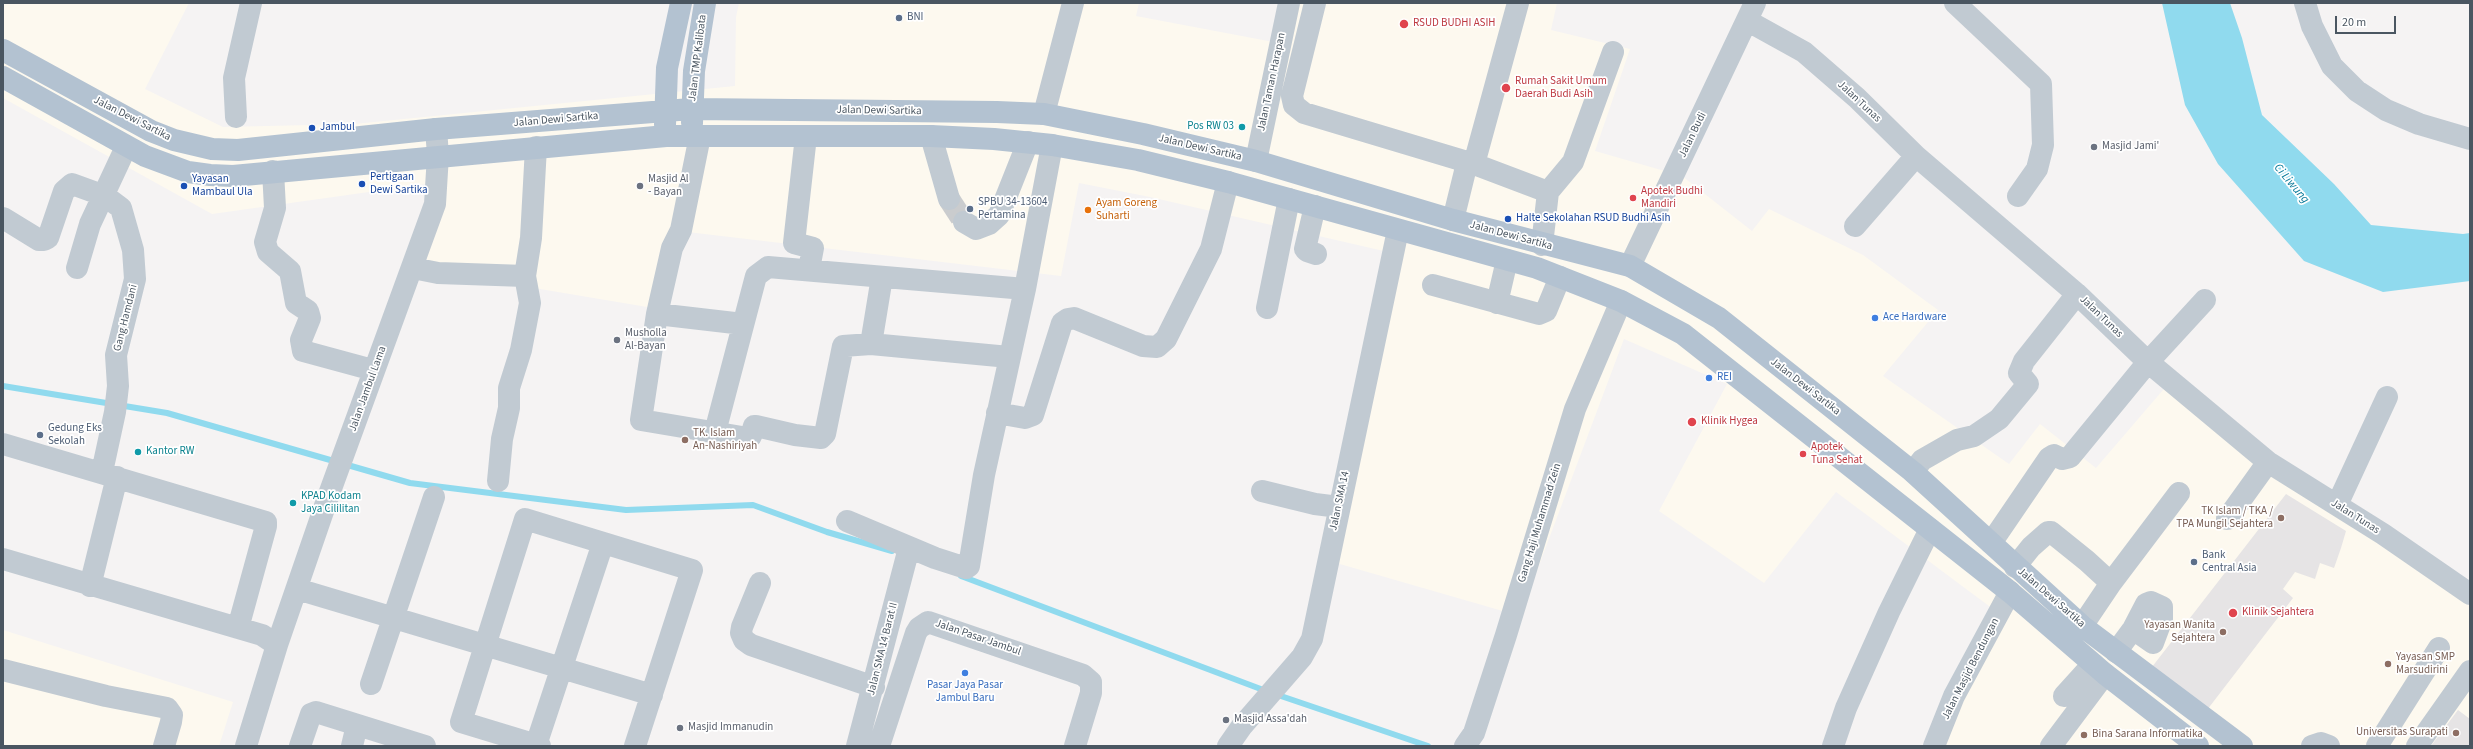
<!DOCTYPE html>
<html>
<head>
<meta charset="utf-8">
<style>
  body { margin:0 }
  #map { position:relative; width:2473px; height:749px; overflow:hidden; background:#f5f3f3; font-family:"Source Sans 3",sans-serif }
  canvas { display:block }
  .frame { position:absolute; inset:0; border:4px solid #4a5661; pointer-events:none }
  .scale { position:absolute; left:2335px; top:16px; width:61px; height:18px; box-sizing:border-box; border:2px solid #4a5661; border-top:0; padding-left:5px; font-size:12px; line-height:14px; white-space:nowrap; color:#4a5661; -webkit-text-stroke:3px #fff; paint-order:stroke }
</style>
</head>
<body>
<div id="map">
<canvas width="2473" height="749"></canvas>
<div class="frame"></div>
<div class="scale">20 m</div>
</div>
<script>
const ctx = document.querySelector('canvas').getContext('2d');
ctx.lineJoin = 'round';
function fill(path, color) {
  ctx.fillStyle = color;
  ctx.fill(path, 'evenodd');
}
function shape(rows) {
  const path = new Path2D();
  for (const r of rows) {
    path.moveTo(r[0], r[1]);
    for (let i = 2; i < r.length; i += 2) path.lineTo(r[i], r[i + 1]);
  }
  return path;
}
function strokePath(path, color, width, dash) {
  ctx.strokeStyle = color;
  ctx.lineWidth = width;
  ctx.lineCap = dash ? 'butt' : 'round';
  ctx.setLineDash(dash || []);
  ctx.stroke(path);
}
function write(font, color, halo, rows, align = 'center') {
  ctx.font = font + ' "Source Sans 3",sans-serif';
  ctx.lineWidth = 3.5;
  ctx.setLineDash([]);
  ctx.textBaseline = 'middle';
  ctx.strokeStyle = halo;
  ctx.fillStyle = color;
  for (const [text, x, y, turn = 0] of rows) {
    ctx.save();
    ctx.translate(x, y);
    ctx.rotate((+turn || 0) * Math.PI / 180);
    ctx.textAlign = isNaN(turn) ? turn : align;
    if (halo) ctx.strokeText(text, 0, 0);
    ctx.fillText(text, 0, 0);
    ctx.restore();
  }
}
fill(shape([
  [3,3,189,3,145,89,223,127,354,124,735,86,736,17,739,3,1139,3,1136,16,1284,44,1292,3,1557,3,1551,30,1630,49,1595,151,1682,176,1752,231,1769,209,1863,255,1938,310,1883,376,2009,464,2040,424,2096,468,2169,383,2470,594,2470,746,1938,746,2001,615,1836,492,1764,583,1659,511,1727,384,1624,339,1520,616,1326,560,1388,252,1150,197,1079,183,1061,276,679,231,665,310,427,270,426,184,212,214,3,98],
  [3,630,233,702,219,746,3,746]
]), '#fdf9ef');
fill(shape([
  [2286,494,2346,531,2341,548,2334,568,2320,563,2315,579,2295,572,2283,589,2293,598,2207,710,2152,667],
  [2458,710,2470,719,2470,746,2431,746]
]), '#e6e4e5');
fill(shape([
  [2162,3,2230,3,2242,38,2262,115,2334,184,2371,225,2463,234,2470,233,2470,281,2383,292,2304,261,2218,164,2185,105]
]), '#90daee');
strokePath(shape([
  [3,386,167,413,410,483,626,510,753,505,827,532,892,551],
  [961,576,1266,691],
  [1275,694,1428,746]
]), '#90daee', 6);
strokePath(shape([
  [949,199,964,222]
]), '#caccce', 22, [22, 11]);
strokePath(shape([
  [1315,3,1292,96,1294,105,1304,113,1474,164,1548,192],
  [1955,3,2041,84,2043,145,2037,169,2018,196],
  [2305,3,2312,26,2332,66,2357,91,2386,110,2419,124,2470,139],
  [1748,21,1804,52,1857,98,1916,156,2077,294,2148,362,2268,462,2383,534,2470,594],
  [1044,114,1073,3],
  [236,117,234,78,251,3],
  [700,136,681,230,672,248,657,314,641,420,748,438,751,436,754,426,756,426,795,435,821,438,825,434,843,346,871,344,1009,357],
  [806,136,794,243,813,248,809,269],
  [931,136,949,199],
  [1256,161,1289,3],
  [1474,164,1518,3],
  [273,171,275,208,265,242,268,252,290,271,296,303,308,311,310,318,301,340,303,351,373,370],
  [1315,206,1305,249,1307,251,1316,254],
  [3,218,39,240,44,240,48,238,64,191,72,184,105,196,121,208,133,250,135,279,116,355,118,386,115,412,102,472],
  [1453,220,1467,163],
  [964,222,976,229,989,224,999,215,1028,142],
  [1855,226,1916,156],
  [1542,245,1548,192,1573,162,1613,52],
  [1630,266,1755,3],
  [77,268,90,224,126,147],
  [413,268,438,273,525,276],
  [1433,285,1539,314,1546,311,1560,277],
  [1497,303,1507,260],
  [1267,308,1289,199],
  [657,314,743,324],
  [871,344,882,277],
  [997,413,1025,418,1033,415,1062,323,1068,319,1074,318,1143,346,1157,347,1166,339,1211,249,1228,182],
  [715,432,756,276,768,267,1025,289],
  [3,444,266,522,266,526,238,628],
  [1913,472,1922,460,1957,440,1974,436,1999,419,2028,384,2019,373,2024,361,2077,294],
  [498,481,502,439,509,408,509,388,521,350,530,303,525,276,531,238,536,147],
  [1262,491,1315,504,1339,507],
  [2337,505,2387,397],
  [2227,519,2268,462],
  [847,521,935,558,966,568,969,566,984,475,1025,289,1052,145],
  [1991,543,2049,458,2054,455,2062,459,2070,457,2148,362,2205,300],
  [3,559,262,635,277,645],
  [2015,567,2031,547,2048,532,2051,532,2087,561,2111,583],
  [760,583,742,627,741,633,744,640,751,645,874,687],
  [90,586,117,477],
  [297,589,652,695],
  [2082,626,2111,583,2179,493],
  [2116,652,2133,629,2153,643,2162,619,2162,607,2151,602,2146,604,2133,629],
  [3,670,106,696,167,708,172,715,171,722,164,746],
  [371,684,434,497],
  [2064,696,2093,664],
  [536,745,603,543],
  [246,746,277,645,328,497,435,204,438,155,436,129],
  [300,746,311,714,316,712,425,746],
  [352,746,357,725],
  [540,746,461,722,525,519,692,570,635,746],
  [857,746,909,548],
  [879,746,916,633,919,628,928,622,1083,675,1091,682,1091,693,1075,746],
  [1228,746,1242,726,1302,657,1312,639,1398,230],
  [1465,746,1474,733,1506,635,1575,409,1621,301],
  [1833,746,1846,708,1889,612,1930,529],
  [1934,746,1954,696,2010,592],
  [2051,746,2105,674],
  [2312,746,2321,743,2329,746],
  [2377,746,2439,648],
  [2417,746,2470,671]
]), '#c1cad2', 22);
strokePath(shape([
  [3,50,151,131,174,140,212,149,238,150,436,129,691,109,997,112,1044,114,1143,134,1256,161,1453,220,1630,266,1719,318,1913,472,2082,626,2242,746],
  [3,77,145,156,188,172,210,175,233,176,666,136,931,136,994,139,1052,145,1138,160,1228,182,1537,268,1621,301,1683,334,2010,592,2105,674,2198,746],
  [692,123,694,71,705,3],
  [665,125,667,68,681,3]
]), '#b3c2d1', 22);
for (const [x, y, r, color] of [
  [899,18,4,"#5c6f8a"],
  [1404,24,5,"#e0444e"],
  [1506,88,5,"#e0444e"],
  [1242,127,4,"#0f9aa8"],
  [312,128,4,"#1a4fb4"],
  [2094,147,4,"#6b7280"],
  [362,184,4,"#1a4fb4"],
  [184,186,4,"#1a4fb4"],
  [640,186,4,"#6b7280"],
  [1633,198,4,"#e0444e"],
  [970,209,4,"#5c6f8a"],
  [1088,210,4,"#e8710a"],
  [1508,219,4,"#1a4fb4"],
  [1875,318,4,"#3f7fe0"],
  [617,340,4,"#6b7280"],
  [1709,378,4,"#3f7fe0"],
  [1692,422,5,"#e0444e"],
  [40,435,4,"#5c6f8a"],
  [685,440,4,"#8d6e63"],
  [138,452,4,"#0f9aa8"],
  [1803,454,4,"#e0444e"],
  [293,503,4,"#0f9aa8"],
  [2281,518,4,"#8d6e63"],
  [2194,562,4,"#5c6f8a"],
  [2233,613,5,"#e0444e"],
  [2223,632,4,"#8d6e63"],
  [2388,664,4,"#8d6e63"],
  [965,673,4,"#3f7fe0"],
  [1226,720,4,"#6b7280"],
  [680,728,4,"#6b7280"],
  [2456,733,4,"#8d6e63"],
  [2084,735,4,"#8d6e63"]
]) {
  const dot = new Path2D();
  dot.arc(x, y, r, 0, 2 * Math.PI);
  ctx.fillStyle = color;
  ctx.fill(dot);
  strokePath(dot, '#fff', 1.5);
}
write('11px', '#4e5e75', '#fff', [
  ["BNI",907,18],
  ["SPBU 34-13604",978,203],
  ["Pertamina",978,216],
  ["Gedung Eks",48,429],
  ["Sekolah",48,442],
  ["Bank",2202,556],
  ["Central Asia",2202,569]
], 'left');
write('11px', '#be3a42', '#fff', [
  ["RSUD BUDHI ASIH",1413,24],
  ["Rumah Sakit Umum",1515,82],
  ["Daerah Budi Asih",1515,95],
  ["Apotek Budhi",1641,192],
  ["Mandiri",1641,205],
  ["Klinik Hygea",1701,422],
  ["Apotek",1811,448],
  ["Tuna Sehat",1811,461],
  ["Klinik Sejahtera",2242,613]
], 'left');
write('11px', '#4a5661', '#fff', [
  ["Jalan TMP Kalibata",698,58,-83],
  ["Jalan Taman Harapan",1272,82,-78],
  ["Jalan Tunas",1859,102,43],
  ["Jalan Dewi Sartika",879,111,1],
  ["Jalan Dewi Sartika",132,119,27],
  ["Jalan Dewi Sartika",556,120,-5],
  ["Jalan Budi",1693,135,-64],
  ["Jalan Dewi Sartika",1200,148,13],
  ["Jalan Dewi Sartika",1511,236,15],
  ["Jalan Tunas",2101,317,44],
  ["Gang Hamdani",126,318,-76],
  ["Jalan Dewi Sartika",1805,387,38],
  ["Jalan Jambul Lama",368,389,-70],
  ["Jalan SMA 14",1340,501,-78],
  ["Jalan Tunas",2355,517,32],
  ["Gang Haji Muhammad Zein",1540,523,-73],
  ["Jalan Dewi Sartika",2051,598,41],
  ["Jalan Pasar Jambul",978,638,19],
  ["Jalan SMA 14 Barat II",883,649,-76],
  ["Jalan Masjid Bendungan",1971,669,-63]
]);
write('11px', '#0d838f', '#fff', [
  ["Pos RW 03",1234,127,"right"],
  ["Kantor RW",146,452],
  ["KPAD Kodam",301,497],
  ["Jaya Cililitan",301,510]
], 'left');
write('11px', '#164399', '#fff', [
  ["Jambul",320,128],
  ["Pertigaan",370,178],
  ["Dewi Sartika",370,191],
  ["Yayasan",192,180],
  ["Mambaul Ula",192,193],
  ["Halte Sekolahan RSUD Budhi Asih",1516,219]
], 'left');
write('11px', '#5b616d', '#fff', [
  ["Masjid Jami'",2102,147],
  ["Masjid Al",648,180],
  ["- Bayan",648,193],
  ["Musholla",625,334],
  ["Al-Bayan",625,347],
  ["Masjid Assa'dah",1234,720],
  ["Masjid Immanudin",688,728]
], 'left');
write('11px', '#c56008', '#fff', [
  ["Ayam Goreng",1096,204],
  ["Suharti",1096,217]
], 'left');
write('11px', '#366cbe', '#fff', [
  ["Ace Hardware",1883,318],
  ["REI",1717,378],
  ["Pasar Jaya Pasar",965,686,"center"],
  ["Jambul Baru",965,699,"center"]
], 'left');
write('11px', '#785e54', '#fff', [
  ["TK. Islam",693,434],
  ["An-Nashiriyah",693,447],
  ["TK Islam / TKA /",2273,512,"right"],
  ["TPA Mungil Sejahtera",2273,525,"right"],
  ["Yayasan Wanita",2215,626,"right"],
  ["Sejahtera",2215,639,"right"],
  ["Yayasan SMP",2396,658],
  ["Marsudirini",2396,671],
  ["Universitas Surapati",2448,733,"right"],
  ["Bina Sarana Informatika",2092,735]
], 'left');
write('italic 12px', '#0c7c9b', '#fff', [
  ["Ci Liwung",2291,184,50]
]);
</script>
</body>
</html>
